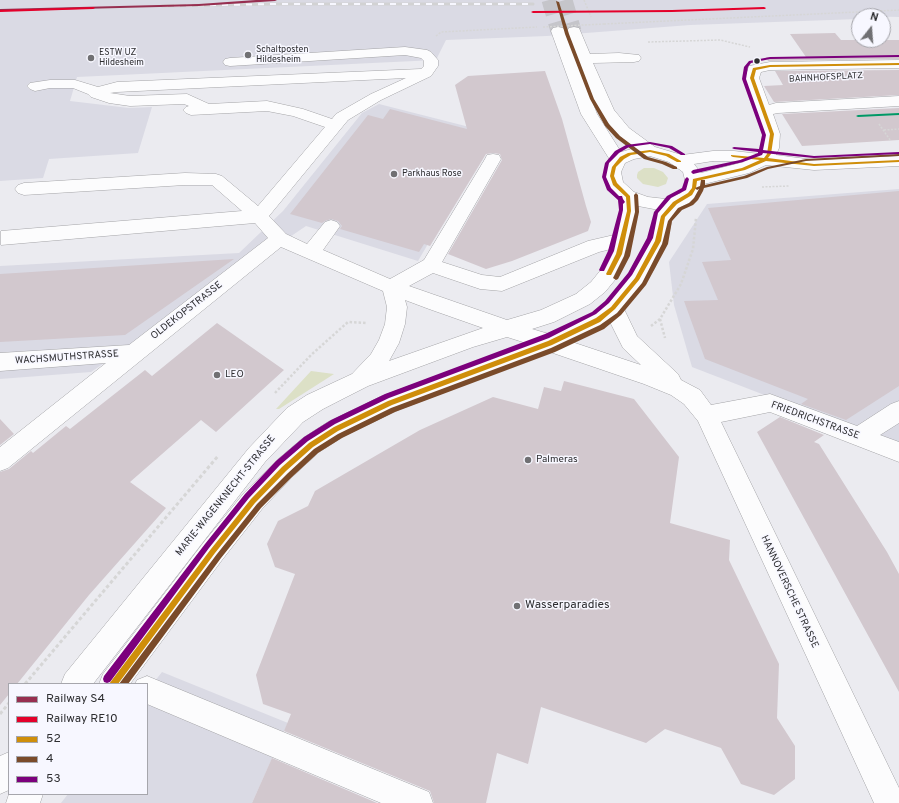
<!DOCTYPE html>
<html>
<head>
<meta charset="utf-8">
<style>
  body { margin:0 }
  #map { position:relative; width:899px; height:803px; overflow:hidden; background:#ebebf0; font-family:Overpass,sans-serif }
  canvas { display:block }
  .legend { position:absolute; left:8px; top:683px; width:140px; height:112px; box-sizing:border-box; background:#f7f7ff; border:1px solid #a6a6ac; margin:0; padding:5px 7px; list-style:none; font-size:12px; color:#2d2d30 }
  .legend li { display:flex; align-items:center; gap:8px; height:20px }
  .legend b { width:20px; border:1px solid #a6a6ac }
  .north { position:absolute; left:851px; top:8px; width:40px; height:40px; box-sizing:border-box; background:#f7f7ff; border:1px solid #a6a6ac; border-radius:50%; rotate:17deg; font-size:11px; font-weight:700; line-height:16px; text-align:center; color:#2d2d30 }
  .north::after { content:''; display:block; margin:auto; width:14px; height:18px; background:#707073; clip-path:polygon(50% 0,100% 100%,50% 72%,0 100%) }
</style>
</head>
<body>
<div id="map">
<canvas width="899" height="803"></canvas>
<ul class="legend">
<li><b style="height:5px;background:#972f50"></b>Railway S4</li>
<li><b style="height:5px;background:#e4002b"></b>Railway RE10</li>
<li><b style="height:5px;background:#cf8e0a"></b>52</li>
<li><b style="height:5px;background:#7a4b2a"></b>4</li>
<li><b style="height:5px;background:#7c007c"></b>53</li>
</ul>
<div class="north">N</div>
</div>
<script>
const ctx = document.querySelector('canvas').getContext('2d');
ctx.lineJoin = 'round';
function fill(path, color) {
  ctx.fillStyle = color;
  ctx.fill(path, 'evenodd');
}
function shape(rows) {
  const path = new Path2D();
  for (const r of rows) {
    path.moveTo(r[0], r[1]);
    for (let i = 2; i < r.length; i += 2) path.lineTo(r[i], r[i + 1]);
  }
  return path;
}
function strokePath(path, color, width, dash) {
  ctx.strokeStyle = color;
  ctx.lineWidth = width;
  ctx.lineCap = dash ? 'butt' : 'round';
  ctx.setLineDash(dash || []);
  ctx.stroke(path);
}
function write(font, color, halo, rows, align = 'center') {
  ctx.font = font + ' Overpass,sans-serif';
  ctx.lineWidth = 3;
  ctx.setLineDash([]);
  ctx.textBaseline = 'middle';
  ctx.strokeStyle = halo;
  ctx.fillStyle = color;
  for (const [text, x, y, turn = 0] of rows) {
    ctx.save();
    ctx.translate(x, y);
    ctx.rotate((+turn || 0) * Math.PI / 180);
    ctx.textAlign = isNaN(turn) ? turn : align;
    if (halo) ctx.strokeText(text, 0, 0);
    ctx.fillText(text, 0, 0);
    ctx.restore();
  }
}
fill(shape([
  [0,0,899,0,899,17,859,16,859,19,690,25,547,36,446,40,436,60,77,77,70,101,129,108,152,107,138,153,49,159,43,178,0,181],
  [379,104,493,133,418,261,306,226,91,372,0,379,0,266,239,253,283,211,362,113],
  [899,189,899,447,692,367,674,305,669,262,707,204],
  [162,672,288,723,252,803,61,803,68,794,147,794,147,691]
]), '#dadae4');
fill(shape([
  [644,168,654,168,663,172,668,178,666,184,658,187,643,184,637,178,637,175,638,172],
  [311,371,334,374,279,409,276,409]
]), '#dce0c6');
fill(shape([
  [835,33,841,40,899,40,899,59,768,61,766,57,806,57,790,34],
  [899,70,899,95,774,102,764,86,783,85,775,71],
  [545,71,562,119,586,206,591,222,588,231,512,261,486,269,448,254,502,160,500,154,493,153,486,154,430,246,424,244,419,252,340,229,342,226,338,221,331,219,325,221,322,223,290,214,368,115,383,119,390,109,467,129,455,85,468,76],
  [899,108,899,140,802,146,782,114],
  [899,191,899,386,846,420,801,404,808,399,705,359,684,301,718,300,702,262,731,260,708,208],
  [234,259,125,335,0,342,0,274],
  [217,323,284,370,216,432,201,420,130,482,166,508,89,595,17,684,9,684,9,694,0,705,0,472,9,469,31,451,33,453,66,426,70,429,145,370,152,376],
  [564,381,634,399,679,457,670,523,730,540,729,560,779,664,777,718,795,746,795,779,774,795,741,784,721,748,665,729,646,743,541,707,528,764,497,753,486,803,434,803,430,791,284,731,291,714,263,704,256,675,295,574,275,567,267,544,278,521,308,506,315,491,420,430,493,397,538,409,544,387,561,391],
  [780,417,824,435,814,442,819,444,887,552,899,574,899,692,757,432],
  [0,419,14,434,0,445],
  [272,758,377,803,252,803]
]), '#d2c8ce');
strokePath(shape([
  [549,0,558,31],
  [565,0,574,31]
]), '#c5c5ca', 15, [15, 8]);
const minor = shape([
  [558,27,563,28,565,31,597,114,621,152,635,148,617,134,599,112,591,96,567,31,569,28,574,27,579,28,590,54,619,53,639,55,641,58,639,61,634,62,593,63,614,110,629,128,655,147,682,155,713,151,734,151,760,154,763,148,764,134,745,78,749,66,770,62,899,60,899,68,770,70,761,72,759,78,769,105,776,103,899,96,899,106,778,113,773,114,780,134,779,148,776,155,814,160,899,156,899,166,814,170,766,165,749,173,704,184,701,191,693,201,681,207,672,219,667,241,654,269,635,297,624,309,637,336,678,374,681,380,700,390,711,405,770,394,857,426,891,404,899,401,899,423,880,435,899,442,899,462,770,412,721,422,899,788,899,803,874,803,698,421,684,404,671,395,644,384,550,352,398,410,344,436,319,452,292,477,262,509,222,560,130,684,99,684,103,674,204,542,244,493,276,461,303,438,328,422,382,396,526,343,507,337,473,347,368,386,323,409,303,422,265,462,93,684,61,684,65,674,249,448,287,408,307,395,352,374,371,354,379,340,385,324,387,307,383,291,281,247,8,468,0,471,0,447,106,363,0,371,0,353,129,345,268,238,255,223,1,245,1,231,242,211,212,185,185,185,24,195,18,193,15,189,18,185,24,183,185,173,216,174,222,176,258,206,325,127,293,116,267,111,191,115,186,113,183,110,186,107,189,106,184,104,130,106,109,103,91,97,88,94,73,88,50,88,35,91,30,89,27,86,30,83,50,80,75,80,98,87,117,82,421,69,424,66,424,61,421,58,405,55,230,66,225,65,223,62,225,59,230,58,405,47,427,50,431,52,438,60,438,66,431,76,381,100,348,120,269,216,286,234,307,244,325,222,331,220,337,222,340,226,323,250,390,279,424,260,485,159,487,155,493,154,499,155,501,159,442,262,482,275,500,277,588,241,614,235,620,211,619,198,606,184,605,172,610,160,581,114,551,31,553,28,558,27],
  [406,78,371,94,336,114,332,119,303,109,267,101,209,104,187,94,130,96,110,93,117,92,406,78],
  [650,156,669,162,683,172,686,184,681,193,666,199,648,197,634,192,623,182,621,172,625,163,634,159,650,156],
  [713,161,734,161,744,162,701,173,694,164,713,161],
  [638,206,659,210,654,217,649,241,636,265,621,287,606,303,591,314,570,325,549,334,532,329,554,322,590,304,605,292,619,275,628,254,638,211,638,206],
  [611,249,604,266,591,282,576,294,541,310,507,320,409,286,433,273,480,289,502,291,599,252,611,249],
  [405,300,429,309,483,328,389,361,399,343,405,324,407,307,405,300],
  [610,322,623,348,641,365,572,342,610,322],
  [147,676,429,792,433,803,381,803,147,704,147,684,135,684,137,680,147,676],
  [9,752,9,790,0,794,0,756,9,752],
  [9,794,43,794,40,803,6,803,9,794]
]);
strokePath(minor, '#a4a4a7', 1);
strokePath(shape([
  [584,0,591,17],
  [604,24,899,10],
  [436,36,441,32,537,27],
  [648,42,720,40,750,47],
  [879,124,890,140],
  [884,130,899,129],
  [762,187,789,186]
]), '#d6d6d6', 1.5, [2, 1.5]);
strokePath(shape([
  [660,319,665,338],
  [651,326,660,319,681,284,693,249,696,218],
  [275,393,311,355,348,322,367,323]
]), '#d6d6d6', 2.5, [2.5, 2]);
strokePath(shape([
  [25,684,218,456],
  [0,714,9,703]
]), '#d6d6d6', 3, [3.5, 2.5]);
fill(minor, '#fcfcfd');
const rail = shape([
  [162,6,276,4,533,4]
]);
strokePath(rail, '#d2d2d3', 3);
strokePath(rail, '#f7f7ff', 2, [6]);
strokePath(shape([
  [543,27,604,24]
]), '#d6d6d6', 1.5, [2, 1.5]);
fill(shape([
  [899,63,899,65,770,67,756,70,754,78,774,134,771,154,768,158,814,164,899,160,899,162,814,166,766,161,745,170,697,181,696,188,692,195,677,204,665,217,661,241,639,280,615,309,600,322,552,345,392,405,338,431,313,447,286,471,255,503,215,553,118,684,109,684,211,549,251,499,282,467,309,443,334,427,388,401,548,341,596,318,611,307,635,278,655,241,661,216,673,202,688,193,692,188,693,179,742,168,760,160,733,157,731,156,731,155,764,158,767,154,770,134,750,78,753,68,770,65,899,63],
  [650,150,669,154,681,161,681,162,677,162,666,156,650,152,631,155,624,159,616,167,614,176,617,183,630,196,631,211,622,254,611,275,607,275,606,274,616,254,627,211,626,197,613,185,610,176,612,167,620,157,628,153,650,150]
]), '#cf8e0a');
fill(shape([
  [556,1,559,2,569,34,594,99,609,124,620,136,648,157,666,162,677,167,677,169,673,169,662,164,644,159,616,138,605,126,590,99,565,34,556,1],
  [899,154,899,156,806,161,768,169,747,178,704,188,703,191,698,200,693,205,682,210,672,221,668,244,646,285,621,315,604,329,555,352,395,412,342,438,318,453,292,477,261,508,221,558,128,684,119,684,217,554,257,504,288,473,314,449,338,434,391,408,551,348,600,325,617,313,642,283,662,244,668,221,678,208,689,203,694,198,699,189,697,190,695,188,700,186,701,180,705,180,705,185,744,176,767,167,806,159,899,154],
  [636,193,638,195,639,212,630,256,618,279,616,280,613,278,624,256,635,212,634,195,636,193]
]), '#7a4b2a');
fill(shape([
  [899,55,899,57,770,59,751,63,748,67,746,79,766,135,763,150,814,156,899,152,899,154,814,158,763,153,762,155,743,162,693,174,691,172,693,170,740,160,758,153,758,152,734,149,732,148,734,147,759,149,762,135,742,79,744,67,749,61,770,57,899,55],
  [650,142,672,146,685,154,685,155,681,155,669,148,650,144,629,147,619,153,609,163,606,177,611,188,619,196,622,196,623,199,625,202,623,204,623,210,614,251,604,271,600,271,599,270,608,251,619,210,618,200,607,190,602,177,605,163,615,151,626,145,650,142],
  [687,177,689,179,686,190,671,198,658,213,653,238,632,275,609,303,596,314,549,338,389,398,335,424,308,441,280,465,249,498,209,548,110,682,107,683,104,682,103,679,104,676,205,544,245,494,276,461,304,437,331,420,385,394,545,334,592,312,605,301,628,273,647,238,654,212,667,196,682,188,685,179,687,177]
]), '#7c007c');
fill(shape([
  [899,113,899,115,858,117,856,116,858,115,899,113]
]), '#096');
fill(shape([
  [256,0,277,0,275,1,199,6,0,11,0,9,199,4,256,0]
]), '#972f50');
fill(shape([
  [94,7,95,8,93,9,0,12,0,10,94,7],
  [764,7,766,8,765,9,672,12,533,13,531,12,533,11,672,10,764,7]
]), '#e4002b');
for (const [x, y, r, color] of [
  [248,55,4,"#707073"],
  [91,58,4,"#707073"],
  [757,61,3.5,"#2d2d30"],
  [394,174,4,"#707073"],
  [217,375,4,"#707073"],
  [528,460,4,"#707073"],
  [517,606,4,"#707073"]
]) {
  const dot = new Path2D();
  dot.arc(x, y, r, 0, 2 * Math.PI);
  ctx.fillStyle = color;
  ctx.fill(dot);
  strokePath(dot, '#f7f7ff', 1.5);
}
write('9px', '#2d2d30', '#f7f7ff', [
  ["Schaltposten",256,50],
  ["Hildesheim",256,60],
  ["ESTW UZ",99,53],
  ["Hildesheim",99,63],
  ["Parkhaus Rose",402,174]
], 'left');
write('9px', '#2d2d30', '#f7f7ff', [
  ["BAHNHOFSPLATZ",826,78,-3]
]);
write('10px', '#2d2d30', '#f7f7ff', [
  ["OLDEKOPSTRASSE",187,311,-38],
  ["WACHSMUTHSTRASSE",67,358,-4],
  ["FRIEDRICHSTRASSE",815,421,20],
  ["MARIE-WAGENKNECHT-STRASSE",226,496,-51],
  ["HANNOVERSCHE STRASSE",789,592,65]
]);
write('10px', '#2d2d30', '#f7f7ff', [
  ["LEO",225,375],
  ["Palmeras",536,460]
], 'left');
write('12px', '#2d2d30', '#f7f7ff', [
  ["Wasserparadies",525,606]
], 'left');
</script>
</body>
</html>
